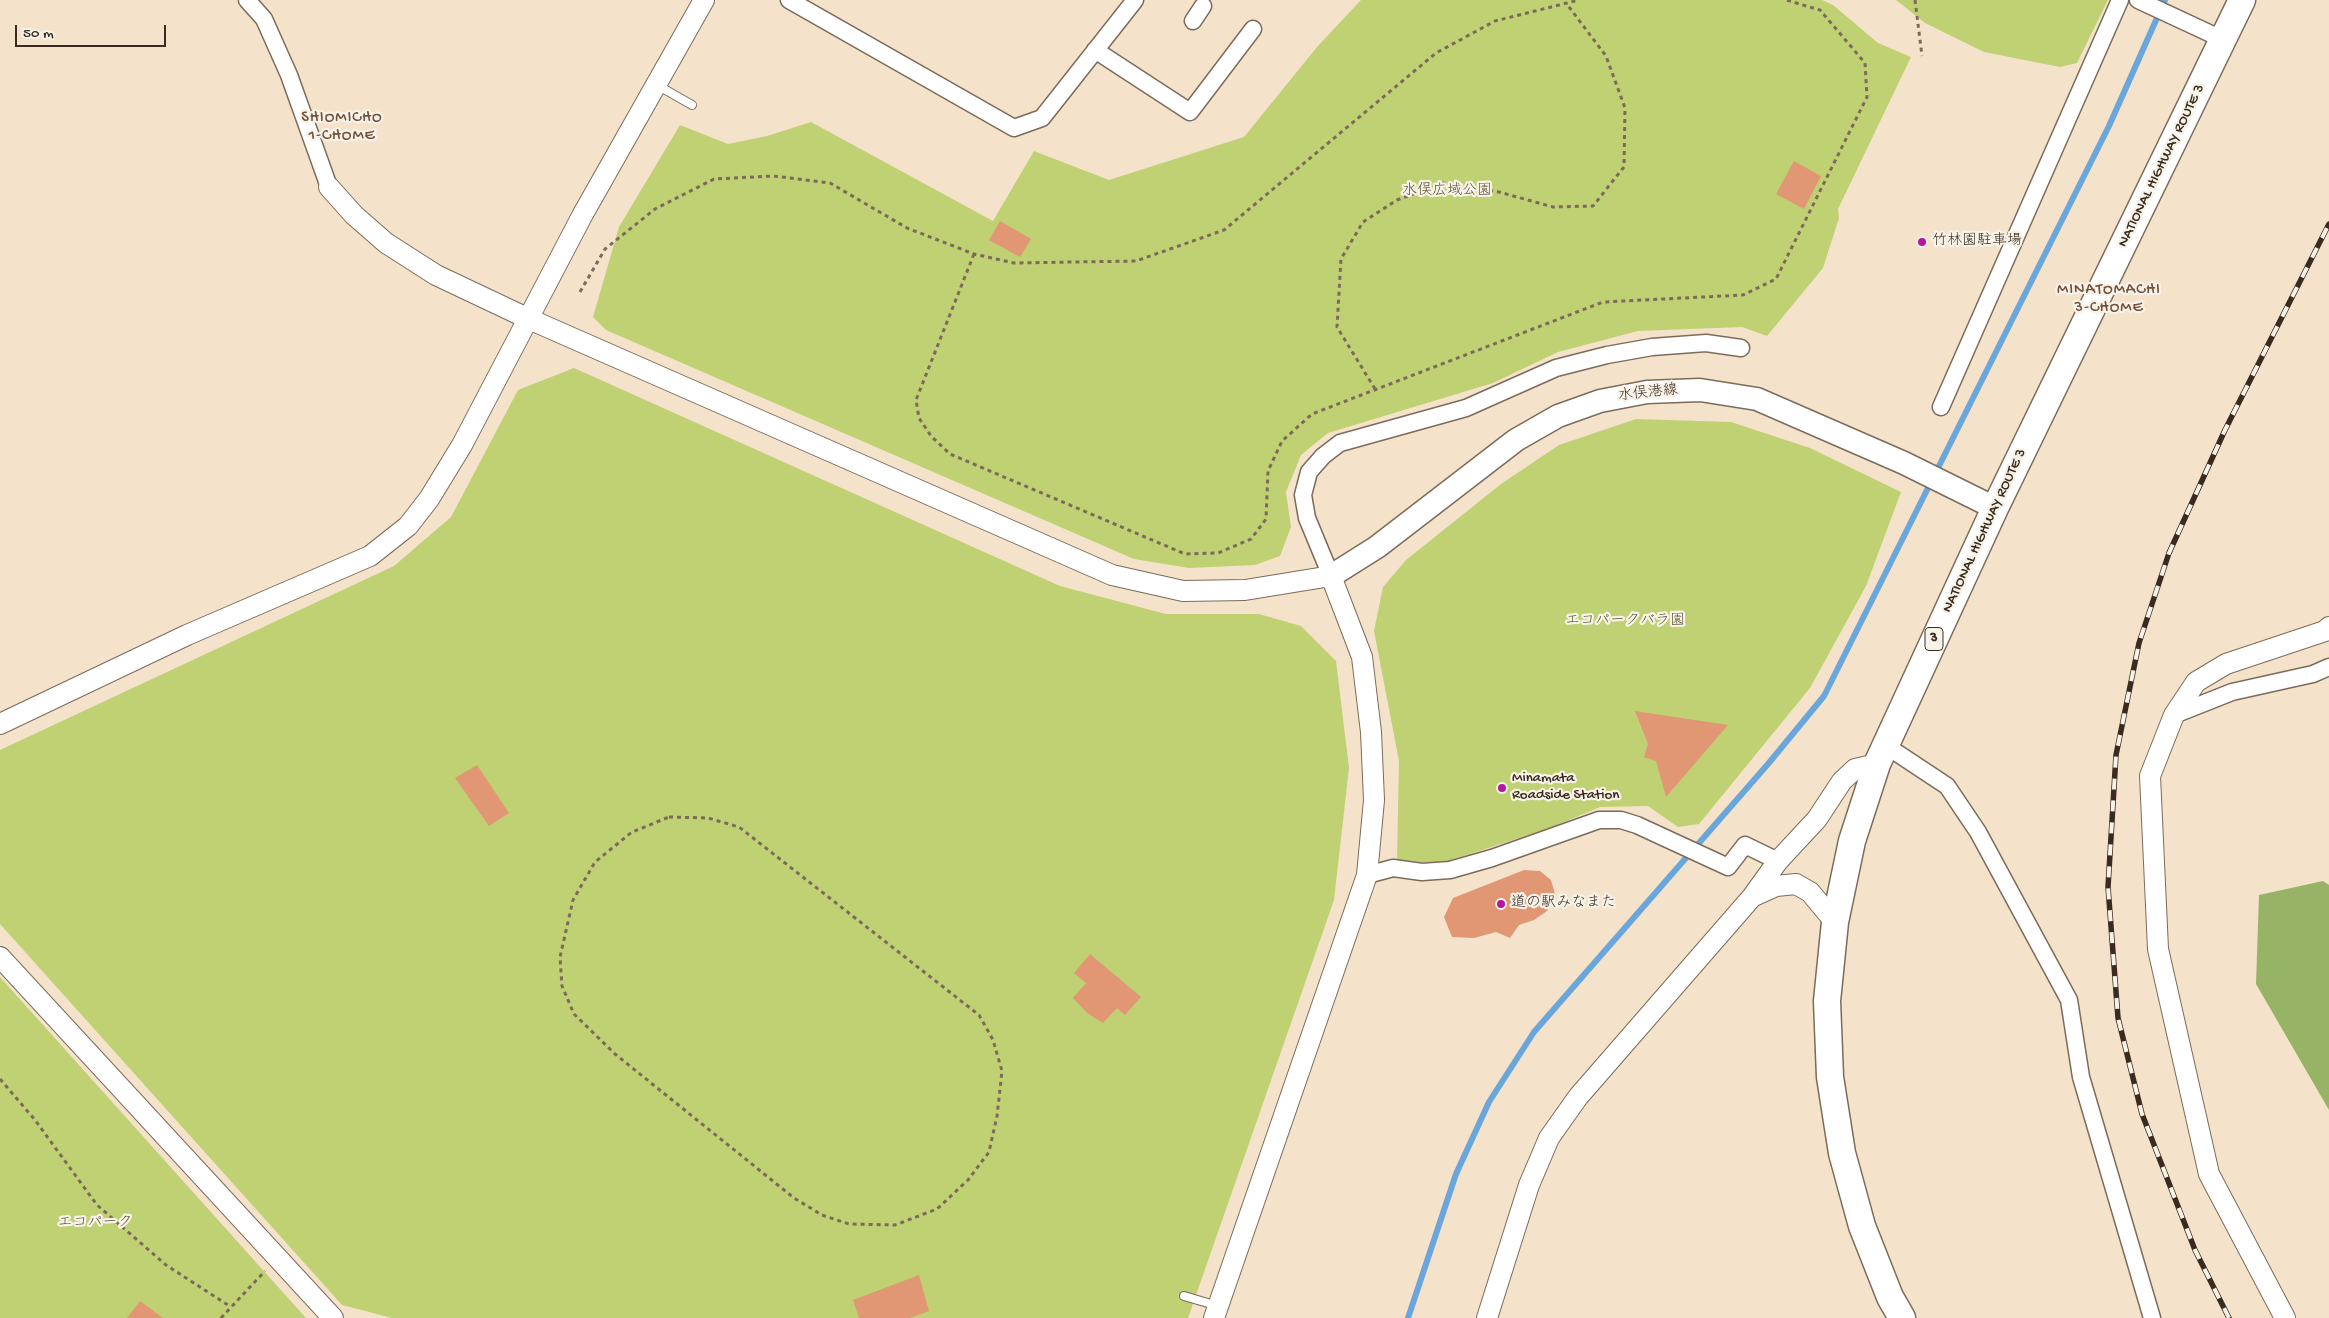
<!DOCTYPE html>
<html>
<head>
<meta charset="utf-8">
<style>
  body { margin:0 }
  #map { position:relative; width:2329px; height:1318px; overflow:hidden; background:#f4e3ca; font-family:"Gochi Hand",sans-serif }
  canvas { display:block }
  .scale { position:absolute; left:15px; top:25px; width:151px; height:22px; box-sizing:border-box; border:2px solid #3b2a1e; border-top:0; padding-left:6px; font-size:15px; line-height:18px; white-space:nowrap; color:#3b2a1e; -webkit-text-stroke:4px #f7f3e8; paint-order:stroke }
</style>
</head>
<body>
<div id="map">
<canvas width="2329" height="1318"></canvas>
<div class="scale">50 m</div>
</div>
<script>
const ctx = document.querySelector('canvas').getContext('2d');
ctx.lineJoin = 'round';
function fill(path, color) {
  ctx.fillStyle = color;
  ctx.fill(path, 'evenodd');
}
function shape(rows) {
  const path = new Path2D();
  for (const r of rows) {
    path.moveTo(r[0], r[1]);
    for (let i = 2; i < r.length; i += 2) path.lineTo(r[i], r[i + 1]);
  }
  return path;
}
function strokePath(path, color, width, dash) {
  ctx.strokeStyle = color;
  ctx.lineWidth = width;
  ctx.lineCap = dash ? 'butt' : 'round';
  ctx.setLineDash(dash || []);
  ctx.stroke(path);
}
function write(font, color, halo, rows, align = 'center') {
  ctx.font = font + ' "Gochi Hand","Klee One",sans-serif';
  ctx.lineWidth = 4.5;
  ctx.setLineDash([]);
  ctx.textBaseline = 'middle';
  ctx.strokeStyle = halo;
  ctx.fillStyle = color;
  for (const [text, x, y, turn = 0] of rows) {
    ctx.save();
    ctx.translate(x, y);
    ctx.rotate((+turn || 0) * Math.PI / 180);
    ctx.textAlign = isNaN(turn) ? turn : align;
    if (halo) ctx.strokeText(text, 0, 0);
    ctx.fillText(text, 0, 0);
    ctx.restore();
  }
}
fill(shape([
  [1361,0,1822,0,1833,5,1878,43,1911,57,1838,209,1839,218,1823,268,1767,336,1742,327,1638,331,1558,352,1493,383,1328,433,1301,455,1286,492,1291,527,1280,556,1255,565,1189,568,1134,559,606,330,593,317,619,227,680,125,728,144,767,136,811,122,993,221,1034,151,1109,180,1244,137,1317,47],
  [1896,0,2108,0,2077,63,2060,67,1984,52,1925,23],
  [574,368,1060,586,1166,614,1259,614,1301,626,1336,661,1349,768,1334,900,1188,1318,392,1318,342,1305,0,924,0,750,394,566,451,517,518,390],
  [1636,419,1731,422,1810,448,1901,492,1866,586,1810,688,1699,824,1678,827,1648,806,1600,807,1550,828,1442,863,1397,861,1399,761,1374,631,1383,587,1406,560,1501,484,1559,445],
  [0,977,306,1318,0,1318]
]), '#bfd173');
fill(shape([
  [2323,881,2329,885,2329,1110,2256,984,2259,895]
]), '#97b365');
strokePath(shape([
  [1408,1318,1456,1174,1489,1102,1534,1032,1768,764,1824,696,2109,126,2165,0]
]), '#69a6db', 6);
fill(shape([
  [1794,161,1821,176,1804,209,1776,194],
  [1000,221,1031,239,1020,257,989,240],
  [1635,711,1728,725,1666,797,1656,761,1644,757,1648,744],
  [477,765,509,813,489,826,455,778],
  [1524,870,1540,871,1551,880,1556,897,1547,911,1534,920,1519,925,1510,938,1496,932,1474,938,1452,937,1444,917,1453,898],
  [1090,954,1141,997,1125,1015,1117,1008,1103,1023,1087,1013,1073,998,1086,983,1074,973],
  [919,1275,929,1311,910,1318,859,1318,853,1300],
  [140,1301,163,1318,127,1318]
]), '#e29774');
const service = shape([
  [657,85,692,105],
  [1184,1296,1218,1306]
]);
const minor = shape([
  [247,0,264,19,289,75,329,187],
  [789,0,1014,128,1042,118,1135,0],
  [2138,0,2224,40],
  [1193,21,1203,6],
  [1095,50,1190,112,1253,29],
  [1941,407,2120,0],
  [1331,576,1307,518,1303,495,1309,472,1323,456,1340,443,1466,408,1556,368,1607,355,1652,347,1706,343,1741,348],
  [2174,715,2232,692,2313,674,2329,667],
  [1885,745,1947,786,1978,832,2069,1000,2081,1077,2152,1318],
  [1367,875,1393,868,1422,872,1450,870,1492,858,1599,820,1621,820,1637,825,1728,867,1745,845,1778,861]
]);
const tertiary = shape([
  [329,187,354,215,386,243,436,275,529,319,1112,575,1183,591,1245,590,1331,576,1362,657,1371,732,1374,800,1367,875,1214,1318],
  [0,724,187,635,370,556,408,526,429,499,462,445,583,214,704,0],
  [1754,896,1776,886,1796,884,1810,892,1835,922],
  [0,957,333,1318],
  [1487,1318,1529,1185,1549,1138,1578,1097,1752,897,1778,861,1817,819,1842,781,1855,769,1877,764],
  [2285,1318,2209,1174,2158,949,2150,776,2174,715,2196,682,2226,664,2325,631,2329,627]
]);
const secondary = shape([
  [1331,576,1377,547,1516,440,1558,416,1600,401,1647,392,1700,390,1757,399,1904,463,1995,508]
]);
const trunk = shape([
  [1902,1318,1890,1297,1862,1226,1842,1153,1830,1077,1827,1001,1835,922,1852,841,1877,764,1995,508,2242,0]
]);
strokePath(service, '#7c6b5a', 10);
strokePath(minor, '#7c6b5a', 19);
strokePath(tertiary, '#7c6b5a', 22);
strokePath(secondary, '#7c6b5a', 25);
strokePath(trunk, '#7c6b5a', 29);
strokePath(shape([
  [1915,0,1922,56],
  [974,254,916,400,919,418,931,436,950,454,1185,554,1218,553,1251,539,1266,519,1268,471,1282,441,1312,414,1603,302,1743,295,1776,279,1867,97,1865,63,1820,10,1786,0],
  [580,292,605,249,655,209,714,179,773,176,830,183,907,228,974,254,1014,263,1136,261,1224,230,1436,53,1495,21,1579,0],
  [1375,389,1337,327,1341,259,1363,222,1397,200,1443,183,1499,192,1553,207,1593,206,1624,167,1625,108,1606,56,1566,3],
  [669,817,708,818,739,827,979,1015,993,1040,1002,1071,997,1116,989,1152,968,1180,937,1209,895,1225,849,1224,822,1215,794,1198,615,1054,574,1014,562,986,560,957,573,900,595,862,632,832,669,817],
  [0,1079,35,1120,97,1205,166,1265,231,1307],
  [221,1318,265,1271]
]), '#7c6b5a', 3, [4, 4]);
strokePath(service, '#fff', 8);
strokePath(minor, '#fff', 16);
strokePath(tertiary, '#fff', 20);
strokePath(secondary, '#fff', 22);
strokePath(trunk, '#fff', 26);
const rail = shape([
  [2229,1318,2195,1250,2142,1114,2118,1018,2108,887,2116,755,2139,643,2169,553,2225,430,2329,224]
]);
strokePath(rail, '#3b2a1e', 5.5);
strokePath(rail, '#f7f3e8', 4, [11]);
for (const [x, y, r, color] of [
  [1922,242,5,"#b5179e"],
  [1502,788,5,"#b5179e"],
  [1501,904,5,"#b5179e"]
]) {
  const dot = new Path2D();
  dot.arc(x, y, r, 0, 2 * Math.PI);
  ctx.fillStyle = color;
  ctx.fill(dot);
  strokePath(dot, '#f7f3e8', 2);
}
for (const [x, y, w] of [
  [1934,639,18]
]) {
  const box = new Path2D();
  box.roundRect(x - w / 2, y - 11.5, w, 23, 4);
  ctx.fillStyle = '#f7f3e8';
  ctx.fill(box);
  strokePath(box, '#3b2a1e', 1);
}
write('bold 14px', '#3b2a1e', null, [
  ["3",1934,639]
]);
write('15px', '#3b2a1e', '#f7f3e8', [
  ["NATIONAL HIGHWAY ROUTE 3",2162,166,-64],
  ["水俣港線",1648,394,-6],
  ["NATIONAL HIGHWAY ROUTE 3",1985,531,-65]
]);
write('15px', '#5c5433', '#f7f3e8', [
  ["水俣広域公園",1447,192],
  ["エコパークバラ園",1625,622],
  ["エコパーク",95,1224]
]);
write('15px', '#3b2a1e', '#f7f3e8', [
  ["竹林園駐車場",1932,242],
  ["Minamata",1512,779],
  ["Roadside Station",1512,796],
  ["道の駅みなまた",1511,904]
], 'left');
ctx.letterSpacing = '1px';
write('16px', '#75503c', '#f7f3e8', [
  ["SHIOMICHO",342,119],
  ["1-CHOME",342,137],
  ["MINATOMACHI",2109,291],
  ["3-CHOME",2109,309]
]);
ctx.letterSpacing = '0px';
</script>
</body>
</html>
